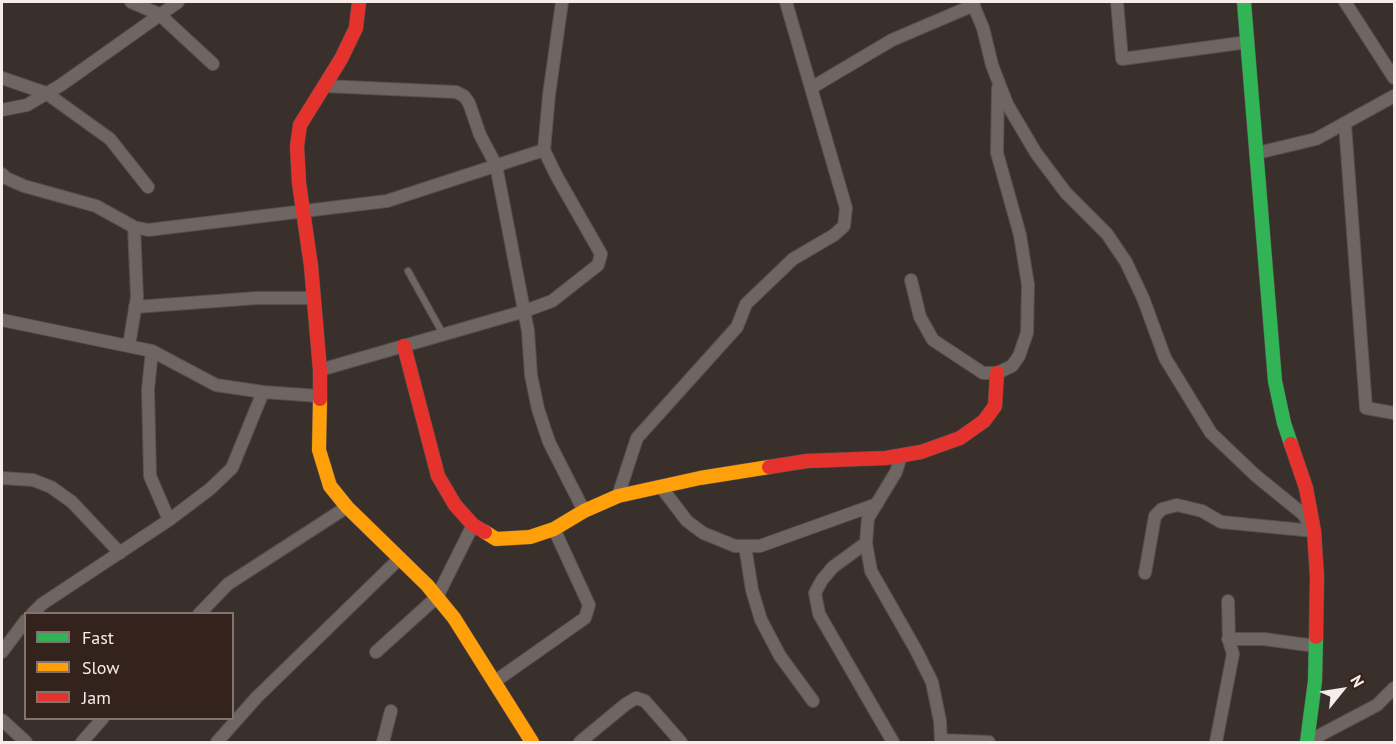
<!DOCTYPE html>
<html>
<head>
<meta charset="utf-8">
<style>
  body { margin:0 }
  #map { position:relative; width:1396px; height:744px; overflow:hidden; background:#39302c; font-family:"PT Sans",sans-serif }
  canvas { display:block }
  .frame { position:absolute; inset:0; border:3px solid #f8ece8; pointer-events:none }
  .legend { position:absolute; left:24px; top:612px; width:210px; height:108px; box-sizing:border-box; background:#34231c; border:2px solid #82736e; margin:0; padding:8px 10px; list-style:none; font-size:18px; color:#f8ece8 }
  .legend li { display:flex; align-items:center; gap:12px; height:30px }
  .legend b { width:30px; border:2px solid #82736e }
  .north { position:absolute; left:1312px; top:660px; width:60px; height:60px; -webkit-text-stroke:4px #34231c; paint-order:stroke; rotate:60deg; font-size:16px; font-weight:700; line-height:24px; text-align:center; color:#f8ece8 }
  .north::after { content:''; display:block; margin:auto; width:21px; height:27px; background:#f8ece8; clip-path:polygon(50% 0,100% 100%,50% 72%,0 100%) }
</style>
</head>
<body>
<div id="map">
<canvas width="1396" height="744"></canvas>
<div class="frame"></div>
<ul class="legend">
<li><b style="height:8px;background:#30b455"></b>Fast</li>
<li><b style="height:8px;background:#ff9f0a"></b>Slow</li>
<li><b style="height:8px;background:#e5322d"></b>Jam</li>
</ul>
<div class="north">N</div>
</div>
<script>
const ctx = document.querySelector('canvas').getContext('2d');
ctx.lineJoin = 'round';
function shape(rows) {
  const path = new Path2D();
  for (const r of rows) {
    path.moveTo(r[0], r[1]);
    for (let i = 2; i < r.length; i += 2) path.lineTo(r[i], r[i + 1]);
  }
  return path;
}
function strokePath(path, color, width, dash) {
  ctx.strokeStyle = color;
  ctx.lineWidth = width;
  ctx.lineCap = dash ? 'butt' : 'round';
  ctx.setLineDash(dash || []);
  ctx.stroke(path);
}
const lane = shape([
  [408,271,443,334]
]);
const street = shape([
  [131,2,159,14,213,64],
  [972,2,983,28,992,65,1007,104,1036,153,1066,193,1107,234,1126,262,1143,298,1165,358,1211,433,1255,475,1303,514,1310,525],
  [1117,2,1122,59,1248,42],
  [1345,2,1394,78],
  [2,78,46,93,110,139,148,187],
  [324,86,456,92,464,96,469,103,480,135,496,165,528,331,531,375,538,409,549,442,584,511],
  [811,88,892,40,974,5],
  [2,110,27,105,61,85,178,2],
  [1345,124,1366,408,1394,413],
  [1257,153,1316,139,1394,96],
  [2,174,6,178,24,186,96,206,134,227,148,230,387,201,544,150],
  [911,280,920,317,933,340,983,373,997,373,1012,366,1019,356,1027,333,1028,285,1020,235,997,153,998,88],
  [135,307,257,298,314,298],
  [2,320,152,351,216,385,263,392,319,396],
  [129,345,137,297,134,227],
  [152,351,148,389,150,476,169,520],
  [320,370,525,311,552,301,598,265,601,254,556,175,544,150,549,95,562,2],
  [901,456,896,472,868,518,866,543,871,571,916,650,932,682,940,721,941,742],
  [2,478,33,480,51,487,72,502,120,553],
  [661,487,687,521,703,533,735,546,760,546,877,504],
  [618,496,637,438,737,327,746,304,793,259,834,235,844,226,846,208,786,2],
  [866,543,833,567,822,580,815,593,819,614,893,742],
  [745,546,752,590,761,620,780,656,813,701],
  [1145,573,1155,516,1162,509,1177,505,1202,511,1221,522,1314,531],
  [32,614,42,604,169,520,210,489,232,468,263,392],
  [199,614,228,584,347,507],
  [1228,639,1264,639,1315,646],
  [2,652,26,620],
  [376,652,437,597,473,525],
  [494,682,585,618,589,605,554,529],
  [2,720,26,742],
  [941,740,989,742],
  [82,742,103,718],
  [217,742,257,697,400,558],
  [383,742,391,711],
  [580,742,626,704,636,698,645,701,681,742],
  [1216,742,1233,654,1229,641,1228,601],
  [1307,742,1377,705,1394,688]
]);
const fast = shape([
  [1244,2,1275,381,1284,423,1291,444],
  [1307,742,1315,681,1316,637]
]);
const slow = shape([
  [320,399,319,450,330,486,347,507,427,585,454,618,532,742],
  [485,532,496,539,530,537,554,529,584,511,618,496,700,478,769,467]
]);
const jam = shape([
  [404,346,438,476,455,505,473,525,485,532],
  [320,399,320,370,311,266,299,183,297,146,300,125,341,59,356,28,359,2],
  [1291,444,1306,488,1314,531,1317,577,1316,637],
  [769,467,807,461,886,458,921,452,960,438,984,421,995,406,997,373]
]);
strokePath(lane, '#574f4c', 8);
strokePath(street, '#574f4c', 14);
strokePath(fast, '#574f4c', 15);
strokePath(slow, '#574f4c', 15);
strokePath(jam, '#574f4c', 15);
strokePath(lane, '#6f6663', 6);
strokePath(street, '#6f6663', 12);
strokePath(fast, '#30b455', 14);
strokePath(slow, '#ff9f0a', 14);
strokePath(jam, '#e5322d', 14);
</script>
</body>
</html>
